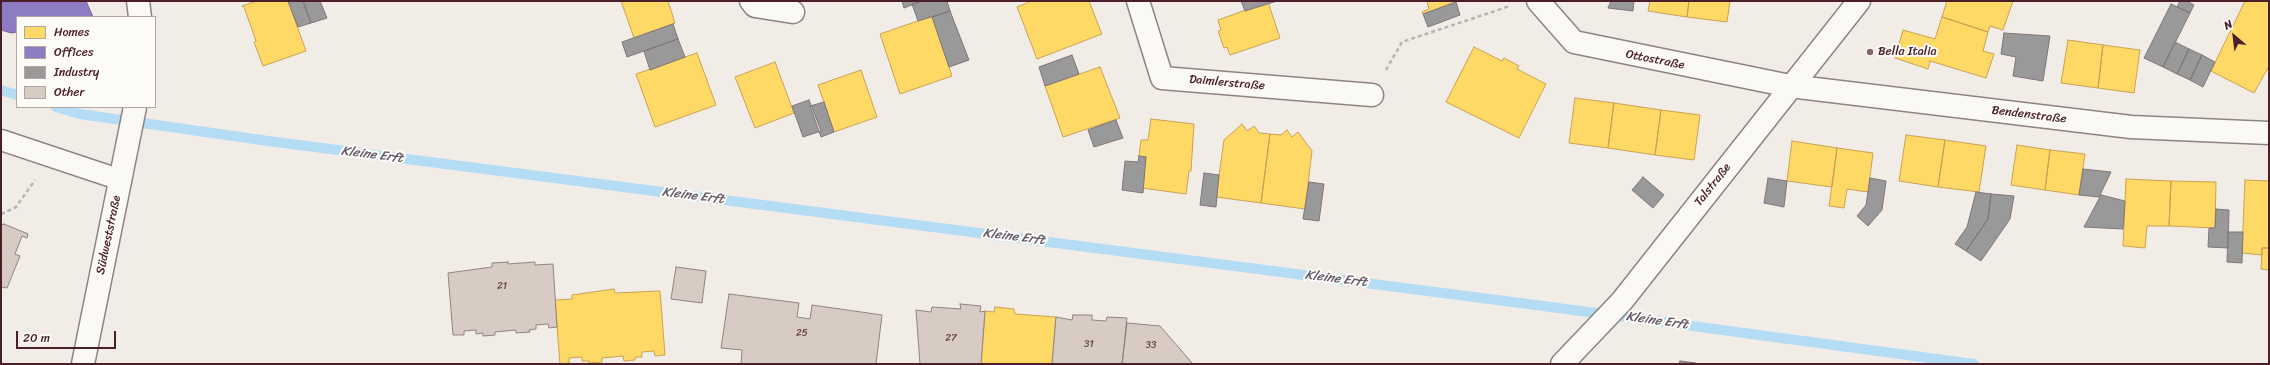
<!DOCTYPE html>
<html>
<head>
<meta charset="utf-8">
<style>
  body { margin:0 }
  #map { position:relative; width:2270px; height:365px; overflow:hidden; background:#f2ece7; font-family:Sriracha,sans-serif }
  canvas { display:block }
  .frame { position:absolute; inset:0; border:2px solid #4a1f2b; pointer-events:none }
  .legend { position:absolute; left:16px; top:16px; width:140px; height:92px; box-sizing:border-box; background:#fdfcf7; border:1px solid #b5a4a5; margin:0; padding:5px 7px; list-style:none; font-size:12px; color:#4a1f2b }
  .legend li { display:flex; align-items:center; gap:8px; height:20px }
  .legend b { width:20px; border:1px solid #b5a4a5 }
  .north { position:absolute; left:2214px; top:16px; width:40px; height:40px; -webkit-text-stroke:3px #fdfcf7; paint-order:stroke; rotate:332deg; font-size:11px; font-weight:700; line-height:16px; text-align:center; color:#4a1f2b }
  .north::after { content:''; display:block; margin:auto; width:14px; height:18px; background:#4a1f2b; clip-path:polygon(50% 0,100% 100%,50% 72%,0 100%) }
  .scale { position:absolute; left:16px; top:331px; width:100px; height:18px; box-sizing:border-box; border:2px solid #4a1f2b; border-top:0; padding-left:5px; font-size:12px; line-height:14px; white-space:nowrap; color:#4a1f2b; -webkit-text-stroke:3px #fdfcf7; paint-order:stroke }
</style>
</head>
<body>
<div id="map">
<canvas width="2270" height="365"></canvas>
<div class="frame"></div>
<ul class="legend">
<li><b style="height:11px;background:#ffd966"></b>Homes</li>
<li><b style="height:11px;background:#8e7cc3"></b>Offices</li>
<li><b style="height:11px;background:#999"></b>Industry</li>
<li><b style="height:11px;background:#d7cbc3"></b>Other</li>
</ul>
<div class="north">N</div>
<div class="scale">20 m</div>
</div>
<script>
const ctx = document.querySelector('canvas').getContext('2d');
ctx.lineJoin = 'round';
function fill(path, color) {
  ctx.fillStyle = color;
  ctx.fill(path, 'evenodd');
}
function shape(rows) {
  const path = new Path2D();
  for (const r of rows) {
    path.moveTo(r[0], r[1]);
    for (let i = 2; i < r.length; i += 2) path.lineTo(r[i], r[i + 1]);
  }
  return path;
}
function strokePath(path, color, width, dash) {
  ctx.strokeStyle = color;
  ctx.lineWidth = width;
  ctx.lineCap = dash ? 'butt' : 'round';
  ctx.setLineDash(dash || []);
  ctx.stroke(path);
}
function write(font, color, halo, rows, align = 'center') {
  ctx.font = font + ' Sriracha,sans-serif';
  ctx.lineWidth = 4;
  ctx.setLineDash([]);
  ctx.textBaseline = 'middle';
  ctx.strokeStyle = halo;
  ctx.fillStyle = color;
  for (const [text, x, y, turn = 0] of rows) {
    ctx.save();
    ctx.translate(x, y);
    ctx.rotate((+turn || 0) * Math.PI / 180);
    ctx.textAlign = isNaN(turn) ? turn : align;
    if (halo) ctx.strokeText(text, 0, 0);
    ctx.fillText(text, 0, 0);
    ctx.restore();
  }
}
const homes = shape([
  [257,1,288,1,306,51,263,66,254,42,256,41,244,7,242,6,257,1],
  [621,1,668,1,675,23,634,38,621,1],
  [1032,1,1089,1,1102,34,1037,59,1017,7,1032,1],
  [1427,1,1459,1,1423,14,1422,12,1429,9,1427,1],
  [1650,1,1689,1,1687,17,1648,11,1650,1],
  [1689,1,1730,1,1727,22,1687,17,1689,1],
  [1947,1,2013,1,2003,30,1990,26,1988,32,1942,17,1947,1],
  [2245,1,2269,1,2269,66,2254,93,2211,71,2245,1],
  [1268,2,1280,38,1230,55,1227,47,1224,48,1218,31,1221,30,1218,20,1268,2],
  [932,16,952,76,900,94,880,34,932,16],
  [1942,17,1988,32,1983,51,1994,54,1986,78,1930,61,1928,69,1895,58,1903,30,1935,39,1942,17],
  [2068,40,2103,45,2098,88,2061,83,2068,40],
  [2103,45,2140,50,2134,93,2098,88,2103,45],
  [1474,47,1502,61,1504,58,1519,66,1517,69,1546,84,1519,138,1446,102,1474,47],
  [697,53,716,105,655,127,636,74,697,53],
  [775,62,794,113,755,128,735,77,775,62],
  [1100,67,1120,118,1063,137,1045,86,1100,67],
  [861,70,877,117,834,132,818,85,861,70],
  [1575,98,1614,103,1608,148,1569,143,1575,98],
  [1614,103,1661,110,1655,155,1608,148,1614,103],
  [1661,110,1700,115,1694,160,1655,155,1661,110],
  [1151,119,1194,124,1191,171,1189,171,1186,194,1142,188,1146,157,1139,156,1141,140,1148,140,1151,119],
  [1242,124,1247,131,1254,126,1259,133,1270,134,1261,203,1216,197,1224,140,1242,124],
  [1287,130,1292,137,1298,132,1312,151,1305,209,1261,203,1270,134,1281,135,1287,130],
  [1906,135,1945,140,1938,187,1899,181,1906,135],
  [1945,140,1986,146,1979,192,1938,187,1945,140],
  [1792,141,1837,148,1832,187,1787,181,1792,141],
  [2017,145,2050,150,2045,190,2011,185,2017,145],
  [1837,148,1873,153,1868,192,1847,189,1844,208,1829,206,1837,148],
  [2050,150,2085,154,2079,195,2045,190,2050,150],
  [2126,179,2171,181,2169,226,2147,226,2145,248,2123,246,2126,179],
  [2245,180,2269,181,2269,248,2262,248,2262,255,2242,253,2245,180],
  [2171,181,2216,182,2215,228,2169,226,2171,181],
  [2262,248,2269,248,2269,270,2261,269,2262,248],
  [614,289,615,293,660,291,665,355,655,356,654,351,642,352,642,357,635,357,635,360,624,361,623,356,602,358,602,362,589,363,589,361,582,361,582,357,569,358,569,363,560,364,555,300,572,299,572,295,614,289],
  [995,307,1014,309,1015,314,1056,317,1052,364,981,364,985,311,994,312,995,307]
]);
fill(homes, '#ffd966');
strokePath(homes, '#c9a154', 1);
const offices = shape([
  [1,1,86,1,93,17,17,17,17,32,11,33,1,30,1,1]
]);
fill(offices, '#8e7cc3');
strokePath(offices, '#7a6095', 1);
const industry = shape([
  [288,1,303,1,311,23,298,27,288,1],
  [303,1,320,1,327,18,311,23,303,1],
  [902,1,922,1,904,8,902,1],
  [922,1,947,1,950,11,918,21,912,4,922,1],
  [1241,1,1277,1,1245,11,1241,1],
  [1611,1,1634,1,1633,11,1608,8,1611,1],
  [2180,1,2186,1,2194,5,2190,13,2177,7,2180,1],
  [1456,2,1460,15,1428,27,1423,14,1456,2],
  [2171,4,2190,13,2163,67,2144,58,2171,4],
  [950,11,969,60,949,67,932,17,950,11],
  [673,24,678,39,627,57,622,42,673,24],
  [2004,33,2050,36,2043,81,2013,76,2016,57,2001,54,2004,33],
  [678,39,685,57,650,70,644,51,678,39],
  [2175,42,2189,49,2177,74,2163,67,2175,42],
  [2189,49,2202,55,2190,80,2177,74,2189,49],
  [1072,55,1079,74,1045,86,1039,67,1072,55],
  [2202,55,2215,62,2203,87,2190,80,2202,55],
  [809,100,821,131,803,137,792,106,809,100],
  [824,102,834,132,821,137,810,106,824,102],
  [1116,120,1123,138,1094,147,1088,130,1116,120],
  [1139,156,1146,157,1143,193,1122,190,1125,161,1138,162,1139,156],
  [2083,169,2111,172,2099,197,2079,195,2083,169],
  [1204,173,1219,175,1216,207,1200,205,1204,173],
  [1643,177,1664,195,1653,208,1632,190,1643,177],
  [1768,178,1787,181,1784,207,1764,203,1768,178],
  [1870,178,1886,181,1882,210,1868,226,1857,216,1866,205,1870,178],
  [1309,182,1324,184,1319,221,1303,219,1309,182],
  [1976,192,1991,194,1988,219,1966,251,1955,244,1967,227,1976,192],
  [1991,194,2014,196,2010,219,1981,261,1966,251,1988,219,1991,194],
  [2101,195,2125,201,2123,229,2084,227,2101,195],
  [2216,209,2229,210,2228,248,2208,247,2209,228,2215,228,2216,209],
  [2228,232,2243,232,2242,263,2227,262,2228,232],
  [1680,361,1696,363,1695,364,1679,364,1680,361]
]);
fill(industry, '#999');
strokePath(industry, '#817478', 1);
strokePath(shape([
  [1,90,17,95],
  [56,107,80,114,268,141,1551,307,1974,364]
]), '#b4ddf5', 10);
const building = shape([
  [4,224,28,234,27,238,22,236,15,254,20,256,7,288,1,287,1,225,4,224],
  [508,262,508,264,535,262,535,265,553,264,557,327,549,328,548,324,536,325,536,329,529,330,530,332,516,333,516,330,495,332,495,335,483,336,483,333,476,334,476,330,464,331,464,335,453,335,448,273,492,267,492,263,508,262],
  [676,267,706,271,702,303,671,299,676,267],
  [729,294,799,303,797,317,810,319,812,305,882,315,876,364,741,364,742,350,721,348,729,294],
  [960,304,981,306,980,312,985,311,981,364,920,364,916,310,931,312,932,307,961,309,960,304],
  [1073,315,1092,315,1092,320,1106,321,1107,317,1127,318,1122,364,1052,364,1056,317,1072,320,1073,315],
  [1127,323,1160,326,1193,364,1122,364,1127,323]
]);
fill(building, '#d7cbc3');
strokePath(building, '#8e8383', 1);
const service = shape([
  [1,140,121,180]
]);
const minor = shape([
  [138,1,140,17],
  [751,1,755,6,793,12],
  [1138,1,1162,78,1372,95],
  [1538,1,1574,42,1790,86,2131,127,2269,133],
  [83,364,135,107]
]);
const tertiary = shape([
  [1562,364,1622,301,1859,1]
]);
strokePath(service, '#8e8383', 23);
strokePath(minor, '#8e8383', 25);
strokePath(tertiary, '#8e8383', 25);
strokePath(shape([
  [1386,70,1402,42,1510,6],
  [1,214,16,207,35,180]
]), '#b9b4b3', 2.5, [4, 3]);
strokePath(service, '#faf9f6', 20);
strokePath(minor, '#faf9f6', 22);
strokePath(tertiary, '#faf9f6', 22);
for (const [x, y, r, color] of [
  [1870,52,4,"#85676d"]
]) {
  const dot = new Path2D();
  dot.arc(x, y, r, 0, 2 * Math.PI);
  ctx.fillStyle = color;
  ctx.fill(dot);
  strokePath(dot, '#fdfcf7', 1.5);
}
write('10px', '#6d4a51', null, [
  ["21",502,286],
  ["25",802,333],
  ["27",951,338],
  ["31",1089,344],
  ["33",1151,345]
]);
write('12px', '#4a1f2b', '#fdfcf7', [
  ["Bella Italia",1878,52]
], 'left');
write('12px', '#4a1f2b', '#fdfcf7', [
  ["Ottostraße",1655,60,11],
  ["Daimlerstraße",1227,83,5],
  ["Bendenstraße",2029,115,7],
  ["Talstraße",1713,185,-52],
  ["Südweststraße",109,235,-78]
]);
write('italic 13px', '#625669', '#fdfcf7', [
  ["Kleine Erft",372,155,7],
  ["Kleine Erft",693,196,7],
  ["Kleine Erft",1014,237,7],
  ["Kleine Erft",1336,279,7],
  ["Kleine Erft",1657,321,8]
]);
</script>
</body>
</html>
